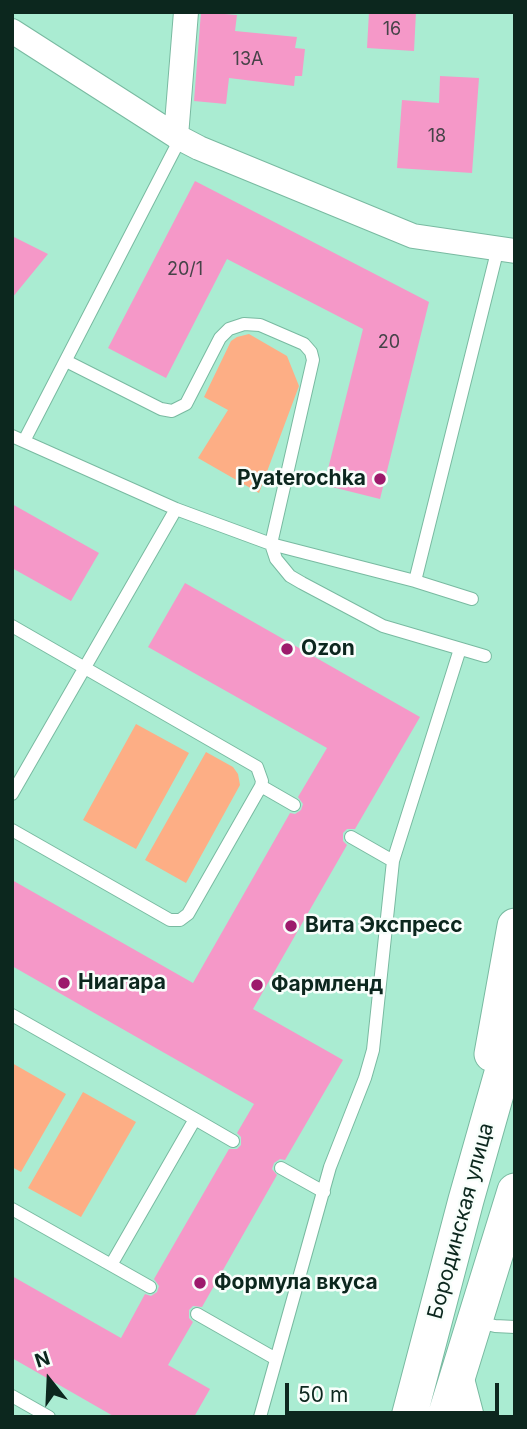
<!DOCTYPE html>
<html>
<head>
<meta charset="utf-8">
<style>
  body { margin:0 }
  #map { position:relative; width:527px; height:1429px; overflow:hidden; background:#aaecd2; font-family:Inter,sans-serif }
  canvas { display:block }
  .frame { position:absolute; inset:0; border:14px solid #0c271e; pointer-events:none }
  .north { position:absolute; left:14px; top:1345px; width:70px; height:70px; -webkit-text-stroke:5px #f8fefb; paint-order:stroke; rotate:342deg; font-size:19px; font-weight:700; line-height:28px; text-align:center; color:#0c271e }
  .north::after { content:''; display:block; margin:auto; width:24px; height:32px; background:#0c271e; clip-path:polygon(50% 0,100% 100%,50% 72%,0 100%) }
  .scale { position:absolute; left:285px; top:1383px; width:214px; height:32px; box-sizing:border-box; border:4px solid #0c271e; border-top:0; padding-left:9px; font-size:21px; line-height:24px; white-space:nowrap; color:#0c271e; -webkit-text-stroke:5px #f8fefb; paint-order:stroke }
</style>
</head>
<body>
<div id="map">
<canvas width="527" height="1429"></canvas>
<div class="frame"></div>
<div class="north">N</div>
<div class="scale">50 m</div>
</div>
<script>
const ctx = document.querySelector('canvas').getContext('2d');
ctx.lineJoin = 'round';
function fill(path, color) {
  ctx.fillStyle = color;
  ctx.fill(path, 'evenodd');
}
function shape(rows) {
  const path = new Path2D();
  for (const r of rows) {
    path.moveTo(r[0], r[1]);
    for (let i = 2; i < r.length; i += 2) path.lineTo(r[i], r[i + 1]);
  }
  return path;
}
function strokePath(path, color, width, dash) {
  ctx.strokeStyle = color;
  ctx.lineWidth = width;
  ctx.lineCap = dash ? 'butt' : 'round';
  ctx.setLineDash(dash || []);
  ctx.stroke(path);
}
function write(font, color, halo, rows, align = 'center') {
  ctx.font = font + ' Inter,sans-serif';
  ctx.lineWidth = 5;
  ctx.setLineDash([]);
  ctx.textBaseline = 'middle';
  ctx.strokeStyle = halo;
  ctx.fillStyle = color;
  for (const [text, x, y, turn = 0] of rows) {
    ctx.save();
    ctx.translate(x, y);
    ctx.rotate((+turn || 0) * Math.PI / 180);
    ctx.textAlign = isNaN(turn) ? turn : align;
    if (halo) ctx.strokeText(text, 0, 0);
    ctx.fillText(text, 0, 0);
    ctx.restore();
  }
}
fill(shape([
  [249,334,287,356,299,386,259,493,198,458,228,410,204,397,231,341,237,337],
  [136,724,189,753,136,849,83,820],
  [206,752,233,767,238,774,240,785,186,883,145,860],
  [12,1063,66,1094,21,1172,12,1167],
  [83,1092,136,1122,81,1217,28,1188]
]), '#fdae85');
fill(shape([
  [201,12,237,15,235,31,297,37,295,48,305,49,302,76,295,76,294,86,229,78,226,104,194,101],
  [369,12,416,12,414,51,367,48],
  [440,76,479,78,472,173,397,168,402,100,439,103],
  [195,181,429,302,380,499,324,485,363,329,227,259,166,378,108,348],
  [12,236,48,254,12,298],
  [12,504,99,553,71,601,12,568],
  [185,583,420,717,355,829,347,829,343,833,343,841,347,845,253,1009,343,1060,285,1160,280,1159,274,1163,272,1169,277,1175,202,1307,193,1306,189,1310,189,1318,193,1322,168,1365,210,1389,194,1417,115,1417,12,1358,12,1276,121,1338,145,1294,151,1296,157,1292,159,1286,154,1279,229,1149,237,1149,241,1145,241,1137,237,1133,254,1104,12,966,12,880,193,983,290,813,295,814,301,810,303,804,298,797,327,748,148,647]
]), '#f598c8');
const lane = shape([
  [66,361,161,409,172,411,186,404,220,338,229,329,244,324,260,325,304,344,311,352,313,360,271,544,276,559,290,576,302,583,383,626,485,656],
  [12,436,176,509,271,544,415,581,472,599],
  [24,441,180,139],
  [415,581,498,248],
  [12,626,257,767,262,781,261,786,188,914,180,920,170,920,12,830],
  [261,786,294,805],
  [12,794,176,509],
  [351,837,393,861],
  [12,1015,195,1119,111,1265],
  [195,1119,233,1141],
  [281,1168,324,1192],
  [12,1209,150,1287],
  [197,1314,276,1359],
  [478,1322,495,1326,515,1327],
  [12,1396,49,1417],
  [260,1417,330,1167,365,1078,373,1050,393,861,460,649]
]);
const street = shape([
  [12,31,176,136,199,148,413,236,515,251],
  [176,136,186,12],
  [460,1371,472,1417]
]);
const secondary = shape([
  [492,1054,515,926],
  [409,1417,466,1200,515,1027],
  [445,1417,515,1191]
]);
strokePath(lane, '#79baa1', 14);
strokePath(street, '#79baa1', 26);
strokePath(secondary, '#79baa1', 37);
strokePath(lane, '#fff', 12);
strokePath(street, '#fff', 24);
strokePath(secondary, '#fff', 35);
for (const [x, y, r, color] of [
  [380,479,7,"#9d1a6c"],
  [287,649,7,"#9d1a6c"],
  [291,926,7,"#9d1a6c"],
  [64,983,7,"#9d1a6c"],
  [257,985,7,"#9d1a6c"],
  [200,1283,7,"#9d1a6c"]
]) {
  const dot = new Path2D();
  dot.arc(x, y, r, 0, 2 * Math.PI);
  ctx.fillStyle = color;
  ctx.fill(dot);
  strokePath(dot, '#f8fefb', 2.5);
}
write('18px', '#464348', null, [
  ["16",392,30],
  ["13А",248,60],
  ["18",437,137],
  ["20/1",185,270],
  ["20",389,343]
]);
write('bold 21px', '#0c271e', '#f8fefb', [
  ["Pyaterochka",366,479,"right"],
  ["Ozon",301,649],
  ["Вита Экспресс",305,926],
  ["Ниагара",78,983],
  ["Фармленд",271,985],
  ["Формула вкуса",214,1283]
], 'left');
write('21px', '#0c271e', '#f8fefb', [
  ["Бородинская улица",461,1221,-75]
]);
</script>
</body>
</html>
